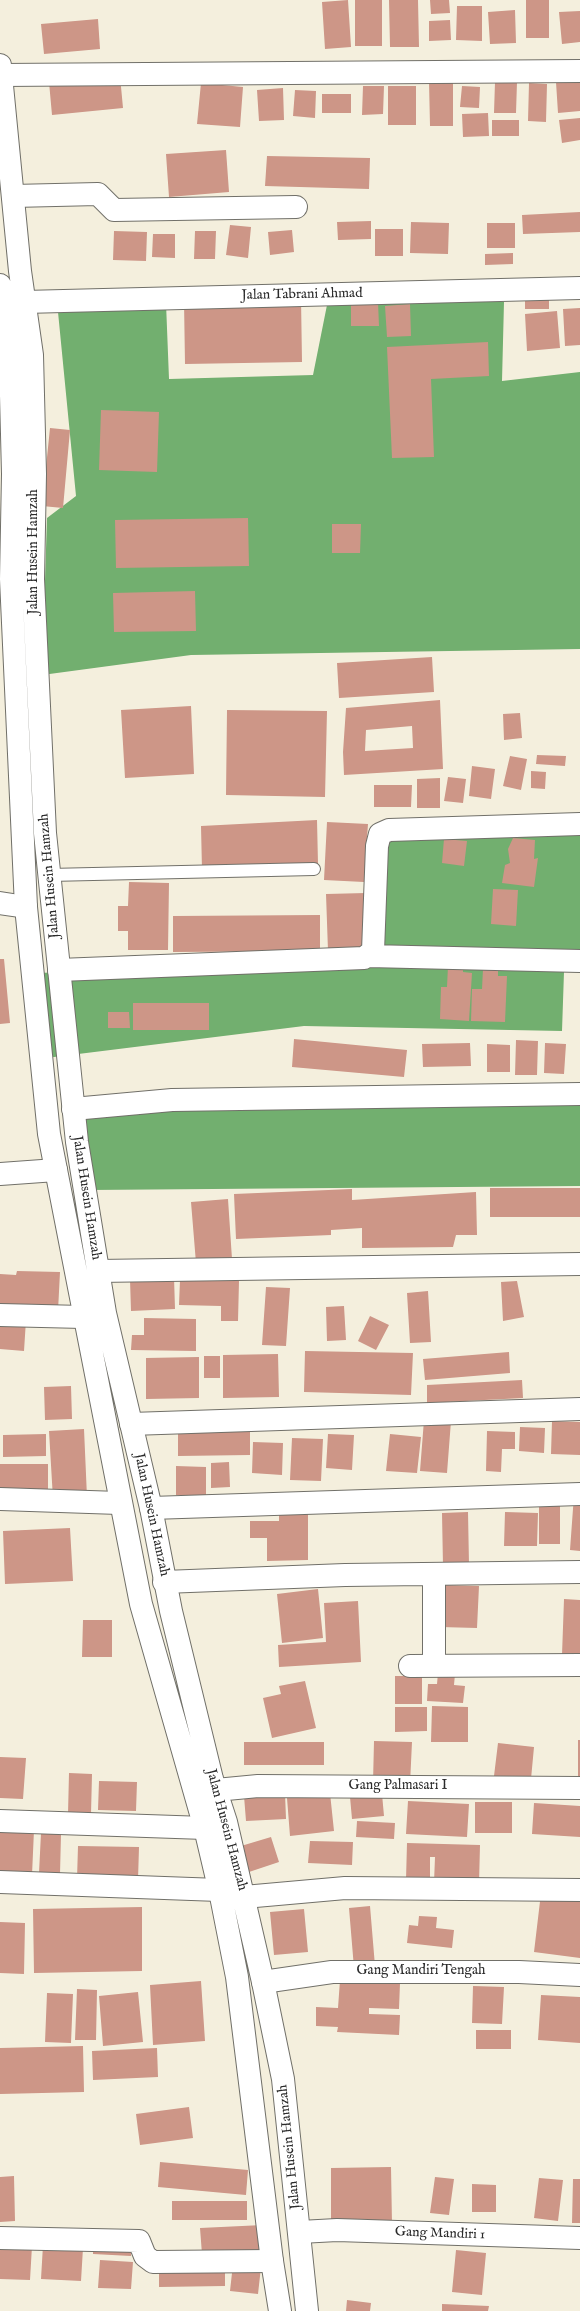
<!DOCTYPE html>
<html>
<head>
<meta charset="utf-8">
<style>
  body { margin:0 }
  canvas { display:block; background:#f4efdd }
</style>
</head>
<body>
<canvas width="580" height="2311"></canvas>
<script>
const ctx = document.querySelector('canvas').getContext('2d');
ctx.lineJoin = 'round';
function fill(path, color) {
  ctx.fillStyle = color;
  ctx.fill(path, 'evenodd');
}
function shape(rows) {
  const path = new Path2D();
  for (const r of rows) {
    path.moveTo(r[0], r[1]);
    for (let i = 2; i < r.length; i += 2) path.lineTo(r[i], r[i + 1]);
  }
  return path;
}
function strokePath(path, color, width, dash) {
  ctx.strokeStyle = color;
  ctx.lineWidth = width;
  ctx.lineCap = dash ? 'butt' : 'round';
  ctx.setLineDash(dash || []);
  ctx.stroke(path);
}
function write(font, color, halo, rows, align = 'center') {
  ctx.font = font + ' "IM FELL English",serif';
  ctx.lineWidth = 4;
  ctx.setLineDash([]);
  ctx.textBaseline = 'middle';
  ctx.strokeStyle = halo;
  ctx.fillStyle = color;
  for (const [text, x, y, turn = 0] of rows) {
    ctx.save();
    ctx.translate(x, y);
    ctx.rotate((+turn || 0) * Math.PI / 180);
    ctx.textAlign = isNaN(turn) ? turn : align;
    if (halo) ctx.strokeText(text, 0, 0);
    ctx.fillText(text, 0, 0);
    ctx.restore();
  }
}
fill(shape([
  [328,300,504,302,502,381,580,372,580,649,191,655,42,675,47,518,76,496,58,312,166,303,169,379,313,375],
  [389,830,580,834,580,971,564,972,562,1031,304,1026,46,1058,38,973,376,961],
  [76,1105,580,1106,580,1186,89,1190]
]), '#72af6f');
fill(shape([
  [348,0,351,47,325,49,322,2],
  [355,0,382,0,382,46,355,46],
  [389,0,418,0,419,47,390,47],
  [430,0,449,0,450,13,431,14],
  [526,0,549,0,549,38,526,38],
  [457,6,482,6,482,41,456,40],
  [515,10,516,43,490,44,488,12],
  [580,11,580,42,562,44,559,12],
  [98,19,100,49,44,54,41,24],
  [450,20,451,40,429,41,429,21],
  [120,76,123,108,52,115,49,82],
  [429,81,453,81,453,126,430,126],
  [580,81,580,111,558,113,556,82],
  [495,82,517,82,516,113,494,113],
  [201,83,243,87,240,127,197,124],
  [529,83,547,84,546,122,528,121],
  [363,86,384,86,383,114,362,115],
  [388,86,416,86,416,125,388,125],
  [462,86,480,87,479,108,460,107],
  [283,88,284,120,259,121,257,90],
  [295,90,316,91,315,118,293,116],
  [322,94,351,94,351,113,322,113],
  [488,113,489,136,463,137,462,114],
  [580,118,580,140,562,143,559,120],
  [492,120,519,120,519,136,492,136],
  [226,150,229,192,169,197,166,154],
  [267,156,370,158,369,189,265,186],
  [580,212,580,232,523,234,522,215],
  [371,221,371,239,338,240,337,222],
  [411,222,449,223,448,254,410,253],
  [487,223,515,223,515,248,487,248],
  [230,225,251,227,248,258,226,255],
  [375,229,403,229,403,256,375,256],
  [292,230,294,252,270,255,268,232],
  [114,231,147,232,146,261,113,260],
  [195,231,216,231,215,259,194,259],
  [153,234,175,234,175,258,152,257],
  [513,253,513,264,485,265,485,254],
  [549,291,549,309,525,309,525,292],
  [301,298,302,362,185,364,184,301],
  [351,302,378,302,379,326,351,326],
  [410,304,411,336,387,337,385,306],
  [580,308,580,345,565,346,563,309],
  [557,311,560,348,527,351,525,314],
  [488,342,489,376,431,379,434,457,392,458,387,347],
  [101,410,159,412,157,472,99,470],
  [50,428,70,430,63,508,42,506],
  [248,518,249,566,116,568,115,520],
  [332,524,361,524,360,553,332,553],
  [195,591,196,631,114,632,113,593],
  [432,657,434,692,339,698,337,663],
  [440,700,443,769,344,775,343,752,346,708],
  [412,726,413,748,365,751,366,730],
  [191,706,194,774,125,778,121,710],
  [227,710,327,711,325,797,226,795],
  [520,713,522,738,504,740,503,714],
  [537,755,566,756,565,766,536,764],
  [510,756,527,759,521,790,503,786],
  [472,766,495,769,491,799,469,796],
  [531,771,546,772,545,789,531,788],
  [448,777,466,779,463,803,444,801],
  [440,778,440,808,417,808,417,779],
  [374,785,412,785,411,807,374,807],
  [317,820,318,864,202,870,201,826],
  [327,822,368,824,364,882,324,880],
  [513,838,535,840,534,859,538,858,534,887,502,883,505,865,510,863,508,849],
  [444,839,467,841,464,866,442,863],
  [129,882,169,883,168,950,128,950,128,931,118,931,118,906,128,906],
  [493,889,518,890,516,926,491,924],
  [366,893,368,950,328,951,326,894],
  [320,915,320,951,173,952,173,916],
  [0,959,4,959,10,1023,0,1024],
  [448,966,463,966,463,972,472,973,469,1021,440,1019,441,987,447,987],
  [483,969,498,970,498,976,507,976,505,1022,471,1021,472,989,482,989],
  [133,1003,209,1003,209,1030,133,1030],
  [108,1012,129,1012,130,1028,108,1028],
  [294,1039,407,1050,404,1077,292,1067],
  [516,1040,538,1041,537,1075,515,1075],
  [470,1043,471,1066,423,1067,422,1044],
  [545,1043,566,1044,564,1074,544,1073],
  [487,1044,510,1045,510,1072,487,1072],
  [490,1188,580,1188,580,1217,490,1217],
  [352,1189,352,1200,476,1192,477,1235,456,1235,453,1247,362,1248,362,1228,331,1230,331,1235,236,1239,234,1194],
  [228,1199,232,1259,196,1263,191,1202],
  [17,1271,60,1272,58,1311,0,1305,0,1274,16,1275],
  [174,1277,175,1309,131,1311,130,1279],
  [180,1280,239,1281,238,1321,221,1321,221,1306,179,1305],
  [517,1281,524,1317,503,1321,501,1282],
  [266,1287,290,1288,286,1346,262,1345],
  [428,1291,431,1342,410,1343,407,1293],
  [344,1306,346,1340,327,1341,326,1307],
  [370,1316,389,1325,376,1350,358,1341],
  [0,1318,26,1320,24,1351,0,1349],
  [144,1318,196,1319,196,1351,131,1350,132,1335,144,1335],
  [305,1351,413,1353,411,1395,304,1392],
  [509,1352,510,1373,425,1380,423,1359],
  [278,1354,279,1397,223,1398,223,1355],
  [204,1356,220,1356,220,1378,204,1378],
  [199,1357,199,1398,146,1399,146,1358],
  [522,1380,523,1398,427,1403,427,1385],
  [71,1386,72,1419,45,1420,44,1387],
  [424,1420,451,1421,447,1473,420,1471],
  [552,1421,580,1422,580,1455,551,1454],
  [520,1427,545,1428,544,1453,519,1451],
  [84,1429,87,1497,53,1499,49,1431],
  [250,1430,250,1455,178,1456,178,1431],
  [487,1431,515,1432,515,1449,502,1449,501,1472,486,1471],
  [46,1434,46,1456,3,1457,3,1435],
  [328,1434,354,1435,352,1470,326,1468],
  [390,1434,421,1437,417,1473,386,1471],
  [292,1438,323,1439,321,1481,290,1480],
  [253,1442,283,1443,282,1475,252,1473],
  [229,1462,230,1487,211,1488,211,1463],
  [0,1464,48,1464,48,1490,0,1490],
  [176,1466,206,1467,206,1496,176,1495],
  [574,1495,580,1495,580,1551,570,1550],
  [539,1506,560,1506,560,1544,539,1544],
  [279,1508,308,1508,308,1560,267,1561,267,1538,250,1538,250,1521,279,1521],
  [468,1512,469,1565,443,1566,442,1513],
  [505,1512,538,1513,537,1546,504,1546],
  [70,1528,73,1581,5,1584,3,1531],
  [441,1585,479,1586,477,1628,440,1627],
  [318,1589,323,1638,282,1643,277,1594],
  [564,1599,580,1600,580,1656,562,1655],
  [358,1601,361,1662,279,1667,278,1645,326,1642,324,1603],
  [83,1620,112,1620,112,1657,82,1657],
  [438,1673,455,1674,454,1685,465,1686,463,1703,427,1701,428,1684,437,1684],
  [395,1676,422,1676,422,1704,395,1704],
  [305,1681,316,1728,272,1738,263,1698,281,1694,279,1686],
  [432,1706,468,1707,468,1742,431,1742],
  [395,1707,427,1707,427,1731,395,1732],
  [578,1740,580,1740,580,1782,578,1782],
  [374,1741,412,1742,410,1784,373,1783],
  [244,1742,324,1742,324,1765,244,1765],
  [498,1743,534,1747,531,1779,494,1776],
  [0,1757,26,1758,23,1799,0,1798],
  [69,1773,92,1774,91,1814,68,1814],
  [99,1781,137,1782,136,1811,98,1810],
  [285,1793,286,1819,246,1821,244,1796],
  [330,1793,334,1831,290,1836,287,1798],
  [382,1794,384,1816,352,1819,350,1797],
  [408,1801,469,1804,467,1837,406,1834],
  [475,1802,512,1802,512,1833,475,1833],
  [534,1803,580,1806,580,1837,532,1834],
  [357,1821,395,1823,394,1839,356,1837],
  [0,1828,34,1830,32,1875,0,1874],
  [41,1833,61,1834,60,1874,39,1873],
  [271,1837,279,1862,249,1872,241,1846],
  [310,1841,353,1842,352,1865,308,1863],
  [407,1843,480,1845,479,1884,434,1883,435,1857,430,1857,430,1880,406,1880],
  [78,1846,139,1847,138,1880,77,1879],
  [541,1893,580,1898,580,1958,534,1952],
  [370,1906,375,1966,354,1968,349,1908],
  [142,1907,142,1971,34,1973,33,1909],
  [304,1909,308,1952,274,1955,270,1912],
  [419,1916,437,1917,436,1928,454,1930,452,1948,407,1943,409,1925,418,1926],
  [0,1922,25,1923,24,1974,0,1973],
  [340,1980,400,1983,399,2009,369,2008,369,2014,400,2015,399,2035,337,2032,338,2027,316,2026,316,2007,338,2008],
  [201,1981,205,2041,153,2045,150,1985],
  [473,1986,504,1987,502,2024,472,2023],
  [77,1989,97,1990,96,2040,75,2040],
  [138,1992,143,2042,103,2046,99,1996],
  [47,1993,73,1994,71,2043,45,2042],
  [541,1995,580,1997,580,2043,538,2040],
  [476,2030,511,2030,511,2049,476,2049],
  [83,2046,84,2092,0,2094,0,2048],
  [157,2048,158,2077,93,2080,92,2051],
  [189,2107,193,2138,140,2145,136,2114],
  [160,2162,248,2170,246,2195,158,2187],
  [391,2167,392,2224,331,2225,331,2168],
  [14,2176,15,2221,0,2222,0,2177],
  [435,2177,454,2179,449,2215,430,2213],
  [539,2178,563,2180,558,2221,534,2218],
  [573,2179,580,2179,580,2223,572,2223],
  [472,2184,496,2185,496,2212,472,2212],
  [172,2201,247,2201,247,2220,172,2220],
  [263,2225,263,2251,202,2254,200,2228],
  [0,2244,32,2246,30,2280,0,2279],
  [93,2244,131,2246,131,2256,93,2254],
  [43,2245,83,2248,81,2281,41,2279],
  [456,2250,486,2253,482,2295,452,2292],
  [100,2260,133,2262,131,2289,98,2288],
  [233,2264,261,2267,258,2294,230,2291],
  [225,2265,225,2286,159,2287,159,2266],
  [347,2300,371,2303,370,2311,346,2311],
  [442,2304,489,2306,488,2311,442,2311]
]), '#cd9687');
const service = shape([
  [49,875,314,869]
]);
const minor = shape([
  [1,75,580,71],
  [13,196,98,194,114,210,296,207],
  [24,302,580,288],
  [0,903,26,907],
  [369,956,580,961],
  [59,970,364,958,373,951,377,846,380,834,389,830,580,824],
  [73,1109,172,1100,580,1094],
  [0,1174,56,1170],
  [98,1271,580,1264],
  [0,1315,83,1317],
  [131,1424,580,1409],
  [0,1499,119,1503],
  [151,1508,580,1494],
  [164,1582,345,1575,580,1572],
  [410,1666,580,1665],
  [434,1666,434,1574],
  [216,1790,258,1786,580,1788],
  [0,1821,205,1828],
  [0,1882,219,1890],
  [244,1897,345,1888,580,1890],
  [263,1982,332,1972,519,1972,580,1975],
  [300,2232,337,2230,580,2238],
  [0,2238,139,2241,145,2256,153,2262,272,2261]
]);
const tertiary = shape([
  [0,65,20,271,32,355,35,474,33,579,45,833,77,1142,105,1313,151,1508,171,1611,212,1779,226,1822,263,1982,283,2079,307,2311],
  [0,285,10,356,13,474,11,579,26,907,49,1134,141,1604,205,1828,221,1896,237,1977,272,2261,280,2311]
]);
strokePath(service, '#717069', 14);
strokePath(minor, '#717069', 24);
strokePath(tertiary, '#717069', 24);
strokePath(service, '#fff', 12);
strokePath(minor, '#fff', 22);
strokePath(tertiary, '#fff', 22);
write('14px', '#2b2b2b', '#fff', [
  ["Jalan Tabrani Ahmad",302,295,-1],
  ["Jalan Husein Hamzah",34,552,-90],
  ["Jalan Husein Hamzah",50,876,-95],
  ["Jalan Husein Hamzah",86,1198,81],
  ["Jalan Husein Hamzah",151,1515,78],
  ["Gang Palmasari I",398,1786],
  ["Jalan Husein Hamzah",226,1830,75],
  ["Gang Mandiri Tengah",421,1971],
  ["Jalan Husein Hamzah",290,2147,-96],
  ["Gang Mandiri 1",440,2234,2]
]);
</script>
</body>
</html>
